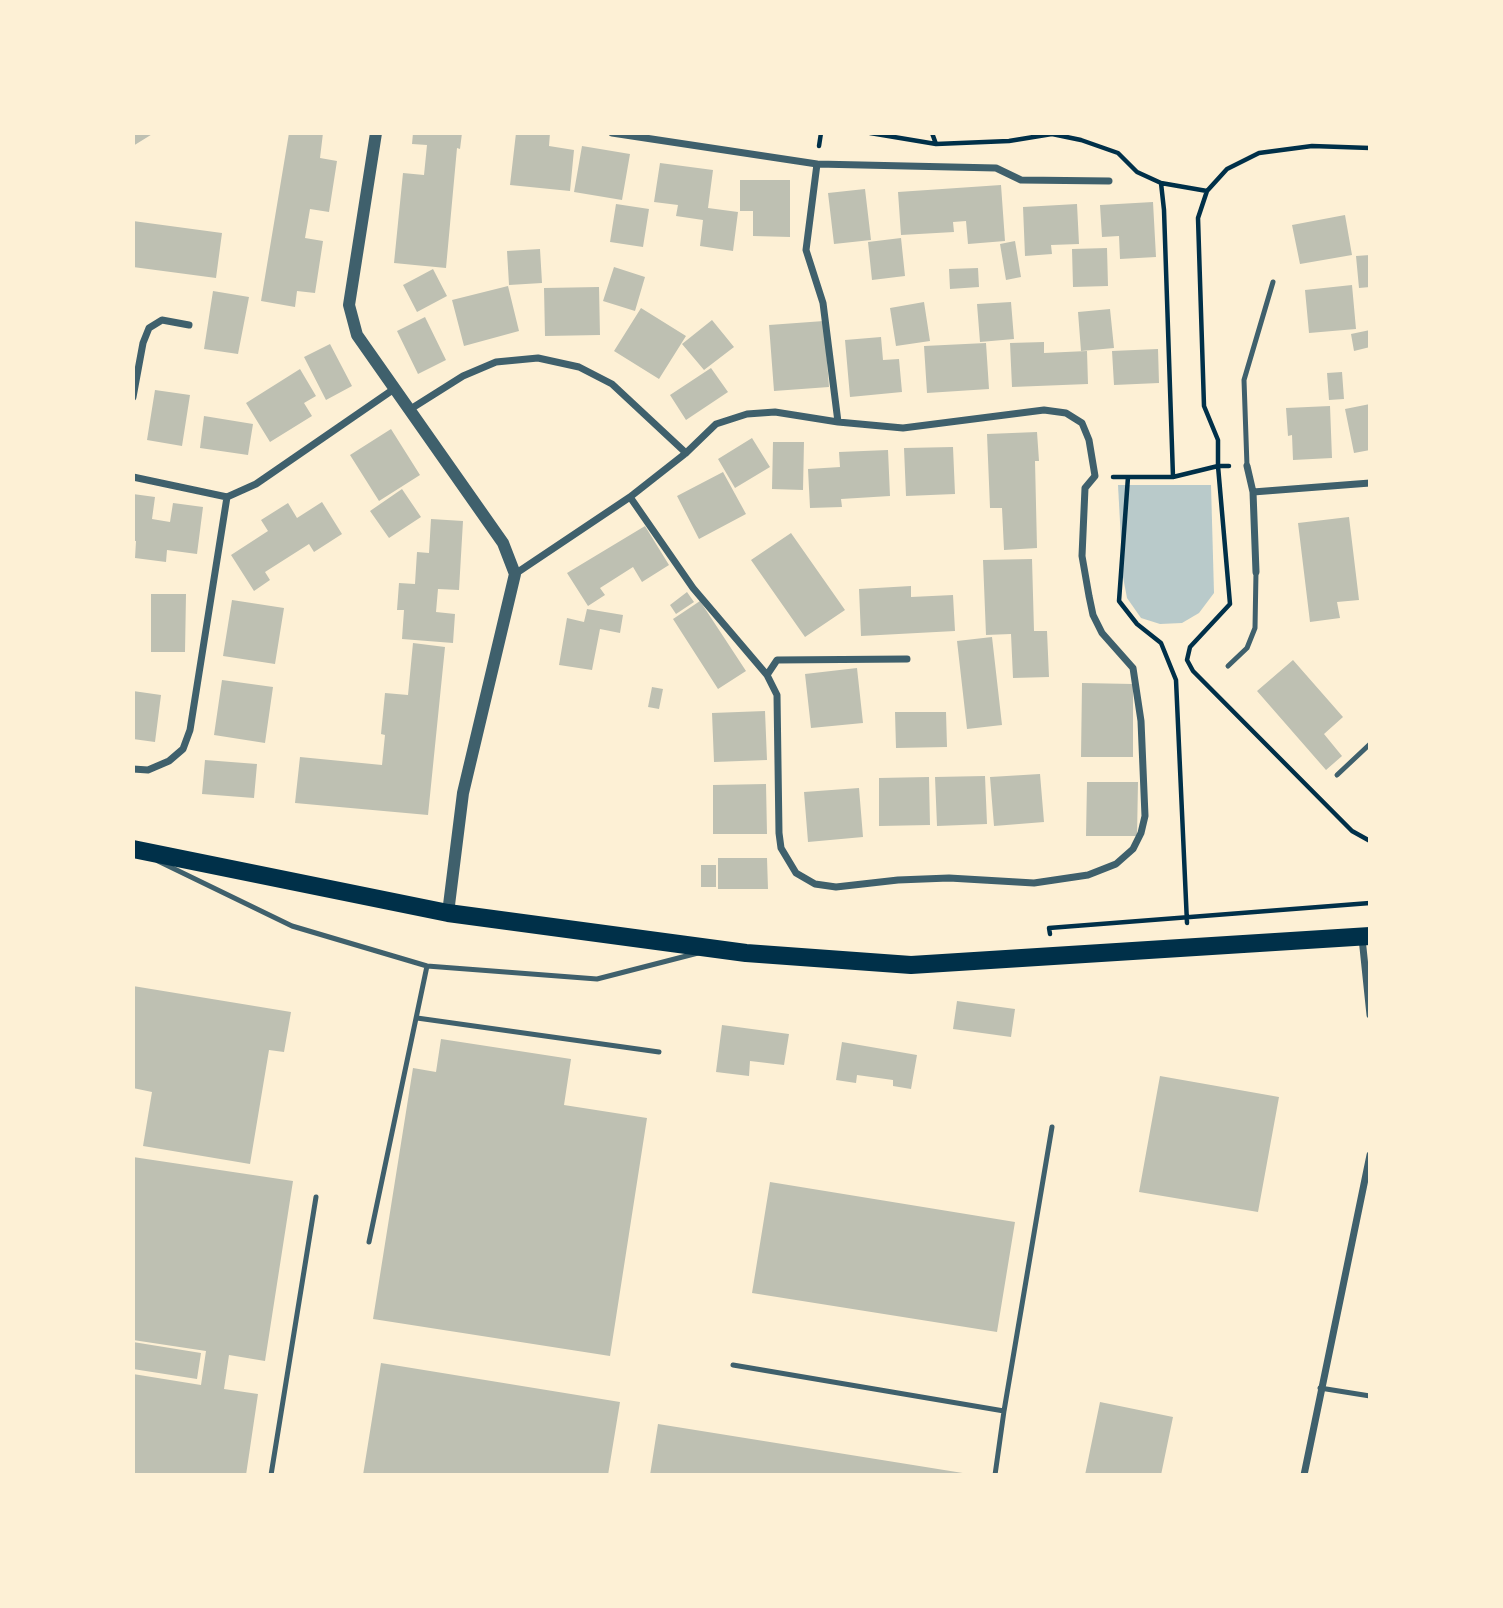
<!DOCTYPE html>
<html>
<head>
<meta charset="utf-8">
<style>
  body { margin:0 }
  #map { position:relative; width:1503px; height:1608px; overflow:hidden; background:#fdf0d5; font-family:"Times New Roman",serif }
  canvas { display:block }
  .frame { position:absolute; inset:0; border:135px solid #fdf0d5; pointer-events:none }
</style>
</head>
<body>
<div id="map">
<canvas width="1503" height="1608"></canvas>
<div class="frame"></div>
</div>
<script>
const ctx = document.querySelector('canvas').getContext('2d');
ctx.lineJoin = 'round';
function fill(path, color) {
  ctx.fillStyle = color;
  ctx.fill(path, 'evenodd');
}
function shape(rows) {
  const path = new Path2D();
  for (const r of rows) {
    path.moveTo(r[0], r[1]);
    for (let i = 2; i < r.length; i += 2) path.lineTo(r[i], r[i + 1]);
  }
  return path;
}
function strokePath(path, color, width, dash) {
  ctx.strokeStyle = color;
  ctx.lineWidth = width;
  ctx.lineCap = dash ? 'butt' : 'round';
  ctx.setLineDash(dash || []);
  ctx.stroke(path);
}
fill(shape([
  [1118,485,1211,485,1214,593,1199,613,1182,623,1160,624,1141,618,1127,598,1123,577]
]), '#b9caca');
fill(shape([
  [133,133,154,133,133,146],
  [289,133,323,133,320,158,337,161,329,212,310,209,305,238,323,241,315,293,297,291,295,307,261,301],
  [413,133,462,133,460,149,457,148,446,268,394,263,403,173,424,175,427,145,412,144],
  [516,133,550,133,549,146,574,150,570,191,510,185],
  [582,146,630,154,622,200,574,192],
  [660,163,713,170,708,208,738,212,733,251,700,246,703,220,676,216,678,205,654,202],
  [740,180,790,180,790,237,753,236,753,211,740,211],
  [1001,185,1005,241,968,244,966,221,953,222,954,232,901,235,898,192],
  [865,189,871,240,834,244,828,193],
  [1153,202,1156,257,1120,259,1119,236,1102,237,1100,205],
  [616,204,649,209,643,247,610,242],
  [1077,204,1079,244,1051,245,1052,254,1025,256,1023,207],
  [1345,215,1352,255,1300,264,1292,225],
  [133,221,222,233,216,278,133,267],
  [901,238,905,276,872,280,868,242],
  [1015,241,1021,277,1006,280,1000,244],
  [1107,248,1108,286,1073,287,1072,249],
  [540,249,542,283,509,285,507,251],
  [1370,255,1370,287,1359,288,1356,256],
  [614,267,645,277,635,311,603,301],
  [978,268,979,287,950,289,949,269],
  [433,269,447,296,417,312,403,285],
  [1352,285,1356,329,1309,333,1305,290],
  [508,286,519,331,464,346,452,300],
  [599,287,600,335,545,336,544,288],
  [213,291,249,297,238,354,204,349],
  [924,302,930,341,896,346,890,308],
  [1011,302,1014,339,980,342,977,304],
  [641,308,686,336,659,379,614,351],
  [1110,309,1114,348,1081,351,1078,312],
  [425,317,446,360,418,374,397,331],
  [712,320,734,347,704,370,682,344],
  [824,321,829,387,774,391,769,325],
  [1370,330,1370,347,1354,351,1351,334],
  [881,337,883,360,899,359,902,392,850,397,845,340],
  [1044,342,1044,353,1087,351,1088,384,1012,387,1010,343],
  [986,343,989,389,927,393,924,346],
  [330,344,352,386,326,400,304,357],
  [1158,349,1159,383,1114,385,1112,351],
  [711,368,728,392,686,420,670,395],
  [300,369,316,396,304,403,312,416,270,442,246,403],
  [1342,372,1344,399,1329,400,1327,373],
  [155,390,190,395,182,446,147,440],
  [1370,404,1370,450,1354,453,1345,409],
  [1330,406,1332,458,1293,460,1292,435,1288,436,1286,408],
  [204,416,253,424,248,455,200,448],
  [391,429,420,475,379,501,350,455],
  [1037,432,1039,461,1035,461,1037,548,1004,550,1002,508,990,508,987,434],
  [752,438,770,467,735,488,718,459],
  [773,442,804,442,803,490,772,489],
  [953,447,955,494,906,496,904,448],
  [888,450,890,496,841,499,842,507,810,508,808,469,840,467,839,452],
  [723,472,746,514,699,539,677,496],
  [402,489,421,517,389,538,370,511],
  [133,494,155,497,152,519,170,522,173,503,203,507,197,554,167,550,166,562,135,558,136,541,133,541],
  [322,502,342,534,314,552,309,544,265,572,270,580,254,591,231,555,268,531,261,520,288,503,297,518],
  [1349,517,1359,600,1337,602,1340,618,1310,622,1298,523],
  [431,519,463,521,459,590,438,589,436,612,455,614,453,643,402,639,404,610,397,610,399,583,415,584,417,552,429,553],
  [645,526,669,565,642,582,633,567,600,588,605,595,588,606,567,573],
  [791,533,845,610,805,637,751,560],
  [1032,559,1034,631,1047,631,1049,677,1013,678,1011,634,986,635,983,560],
  [911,586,911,597,953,595,955,631,861,636,859,589],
  [687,592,694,602,676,614,670,605],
  [151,594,186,594,185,652,151,652],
  [232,600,284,608,275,664,223,656],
  [700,601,746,671,718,689,673,619],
  [587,609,623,615,620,633,600,629,592,670,559,665,567,618,584,622],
  [992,637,1002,725,967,729,957,641],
  [413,643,445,647,428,815,295,803,300,757,382,765,385,735,381,734,385,693,408,695],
  [1293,660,1343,717,1324,734,1342,756,1326,770,1257,691],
  [857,668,863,723,811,728,805,674],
  [222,680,273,687,265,743,214,735],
  [1082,683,1133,684,1133,757,1081,757],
  [652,687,663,689,659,709,648,707],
  [133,691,161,695,155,742,133,739],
  [765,711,767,760,714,762,712,713],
  [895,712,946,712,947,747,896,748],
  [205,760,257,764,254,798,202,794],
  [1040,774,1044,822,994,826,990,777],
  [985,776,987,824,937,826,935,777],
  [929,777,930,825,879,826,879,778],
  [1087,782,1138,782,1137,836,1086,836],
  [766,784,767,834,713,834,713,785],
  [859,788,863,837,808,842,804,792],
  [718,858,767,858,768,889,718,889],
  [701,865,716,865,716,887,701,887],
  [133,986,291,1012,284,1052,269,1050,250,1164,143,1146,152,1092,133,1088],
  [957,1001,1015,1009,1011,1037,953,1029],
  [722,1025,789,1034,784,1065,750,1061,749,1076,716,1072],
  [441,1039,571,1059,564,1105,647,1118,610,1356,373,1319,413,1068,436,1072],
  [842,1042,917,1055,911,1089,893,1086,893,1080,857,1075,856,1083,836,1080],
  [1160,1076,1279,1097,1258,1212,1139,1192],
  [133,1157,293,1181,265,1361,229,1355,224,1389,258,1394,246,1475,133,1475,133,1374,201,1385,206,1351,133,1340],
  [770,1182,1015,1222,997,1332,752,1293],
  [133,1342,201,1353,197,1379,133,1369],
  [381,1363,620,1402,608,1475,363,1475],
  [1100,1402,1173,1417,1161,1475,1085,1475],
  [658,1424,969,1474,969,1475,650,1475]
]), '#bec0b2');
strokePath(shape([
  [870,133,936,144,1009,141,1052,134,1081,140,1118,153,1137,172,1161,183,1164,210,1173,477],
  [932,133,936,144],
  [819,146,821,133],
  [1370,148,1312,146,1259,153,1227,169,1207,191,1198,218,1204,406,1218,440,1218,466,1230,604,1190,647,1187,660,1193,671,1352,831,1370,841],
  [1161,183,1207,191],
  [1113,477,1173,477,1218,466,1229,466],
  [1128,477,1119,601,1137,624,1161,643,1176,680,1187,923],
  [1050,934,1049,928,1370,903]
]), '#003049', 4.5);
strokePath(shape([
  [1247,466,1244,380,1273,282],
  [1228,666,1247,648,1255,628,1256,572],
  [1337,775,1370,744],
  [158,861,292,926,427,966,597,979,698,953],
  [417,1018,659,1052],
  [369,1242,427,966],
  [733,1365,1004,1411,995,1475],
  [1320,1388,1370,1396],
  [1004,1411,1052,1127],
  [271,1475,316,1197]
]), '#3f606c', 5);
strokePath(shape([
  [612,133,817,164],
  [133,397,143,343,149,328,162,320,189,325],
  [409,410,463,376,496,362,538,358,579,367,612,384,686,453],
  [838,422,823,303,806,250,817,164,996,168,1021,180,1109,181],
  [1247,466,1253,492,1256,572],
  [133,477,227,497,256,484,394,389],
  [1253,492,1370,483],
  [515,574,630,497,686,453,716,424,747,414,775,412,838,422,903,428,1044,410,1066,413,1082,423,1089,440,1095,476,1085,488,1082,556,1089,596,1093,615,1102,633,1133,668,1141,721,1145,816,1141,833,1133,849,1116,864,1088,875,1034,883,949,878,898,880,836,887,815,884,796,873,781,848,779,833,777,695,767,675,693,588,630,497],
  [767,675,777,660,907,659],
  [133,769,148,770,169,761,183,749,190,730,227,497],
  [1362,938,1370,1015],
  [1304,1475,1370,1155]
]), '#3f606c', 7);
strokePath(shape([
  [376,133,349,305,357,335,503,543,515,574,463,793,448,913]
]), '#3f606c', 12);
strokePath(shape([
  [133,849,448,913,746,953,911,965,1370,936]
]), '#003049', 18);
</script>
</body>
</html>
